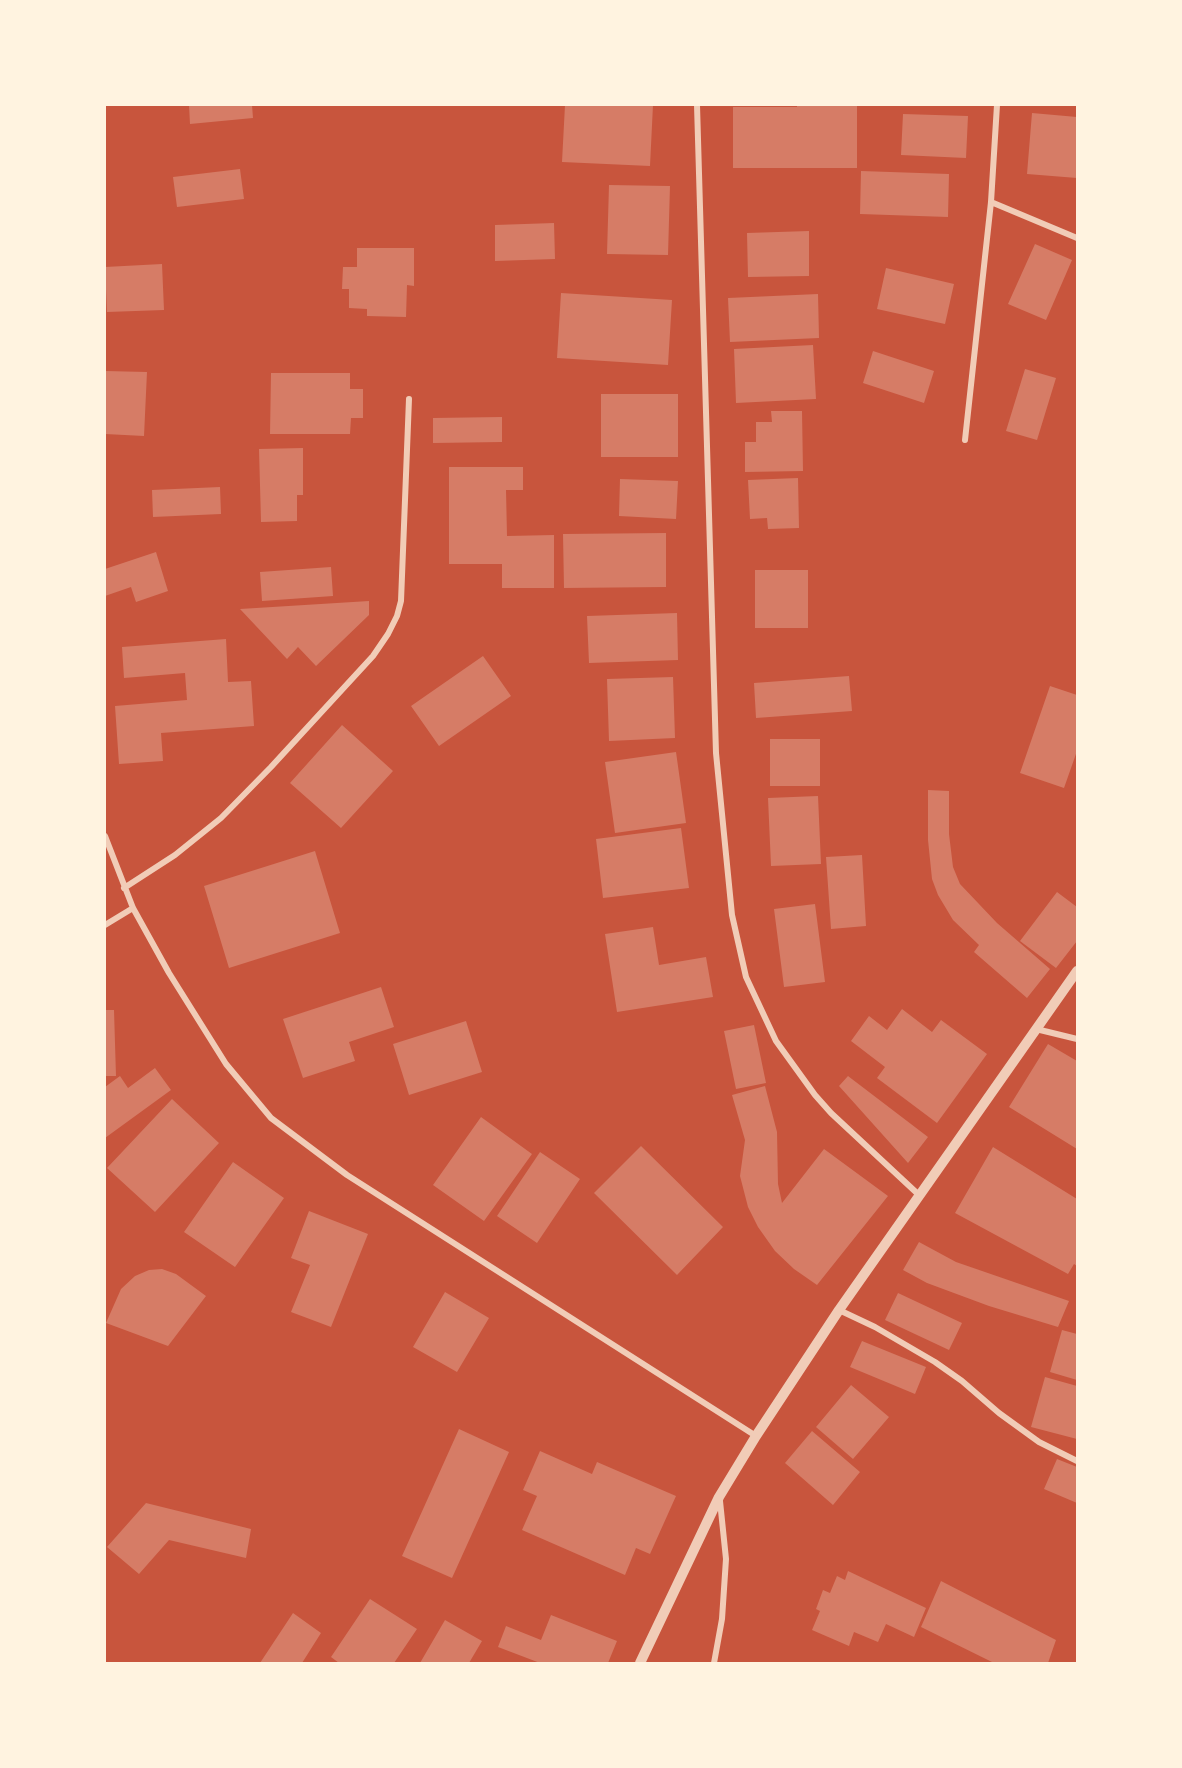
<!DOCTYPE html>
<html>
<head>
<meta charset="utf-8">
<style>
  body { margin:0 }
  #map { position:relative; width:1182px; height:1768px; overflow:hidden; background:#c8553d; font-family:"Noto Sans",sans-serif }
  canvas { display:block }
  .frame { position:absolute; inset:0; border:106px solid #fff3e0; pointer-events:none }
</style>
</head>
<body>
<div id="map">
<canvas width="1182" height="1768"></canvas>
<div class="frame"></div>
</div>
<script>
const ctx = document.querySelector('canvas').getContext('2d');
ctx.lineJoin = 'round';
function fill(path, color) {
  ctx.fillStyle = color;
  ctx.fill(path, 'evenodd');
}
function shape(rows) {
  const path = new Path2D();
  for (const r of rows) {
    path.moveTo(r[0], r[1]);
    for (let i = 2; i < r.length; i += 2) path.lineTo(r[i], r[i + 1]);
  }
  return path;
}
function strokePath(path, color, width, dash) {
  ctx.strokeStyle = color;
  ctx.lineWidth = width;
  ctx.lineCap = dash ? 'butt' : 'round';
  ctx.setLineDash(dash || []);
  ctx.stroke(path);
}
fill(shape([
  [189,105,252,105,253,118,190,124],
  [565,105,653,105,650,166,562,162],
  [797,105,857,105,857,168,733,168,733,107,797,107],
  [1032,113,1077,117,1077,178,1027,174],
  [903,114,968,116,966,158,901,155],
  [240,169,244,199,177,207,173,177],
  [861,171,949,174,948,217,860,214],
  [609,185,670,186,668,255,607,254],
  [554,223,555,259,495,261,495,225],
  [809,231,809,276,748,277,747,233],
  [1035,244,1072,260,1046,320,1008,304],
  [357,248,414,248,414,286,407,285,406,317,367,316,367,309,349,308,349,289,342,289,343,267,357,267],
  [162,264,164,310,107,312,105,267],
  [886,268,954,284,945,324,877,309],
  [561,293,672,300,668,365,557,358],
  [818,294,819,338,730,342,728,298],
  [813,345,816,399,736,403,734,349],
  [873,351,934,371,924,403,863,383],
  [1025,369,1056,378,1037,440,1006,431],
  [105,371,147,372,144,436,105,434],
  [271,373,350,373,350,389,363,389,363,418,351,418,350,434,270,434],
  [601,394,678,394,678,457,601,457],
  [771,411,802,411,803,471,745,472,745,442,756,442,756,422,772,422],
  [502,417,502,442,433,443,433,418],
  [303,448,303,495,297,495,297,521,261,522,259,449],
  [449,467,523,467,523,490,506,490,507,536,554,535,554,588,502,588,502,564,449,564],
  [798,478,799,528,768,529,767,518,750,519,748,480],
  [620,479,678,481,676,519,619,516],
  [220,487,221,514,153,517,152,490],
  [666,533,666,587,564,588,563,534],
  [156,552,168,591,136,602,131,587,105,596,105,569],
  [331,567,333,596,262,601,260,572],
  [755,570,808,570,808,628,755,628],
  [369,601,369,615,316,666,298,647,287,659,240,609],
  [677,613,678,660,589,663,587,616],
  [226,639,228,682,251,681,254,726,161,733,163,761,119,764,115,706,187,700,185,673,124,678,122,647],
  [483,656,511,696,439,746,411,706],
  [849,676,852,711,756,718,754,683],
  [673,677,675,738,609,741,607,679],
  [1050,686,1077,695,1077,751,1064,788,1020,773],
  [342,725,393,771,341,828,290,783],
  [770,739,820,739,820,786,770,786],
  [676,752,686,823,615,833,605,762],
  [928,790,949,791,949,834,953,867,960,884,997,923,1050,969,1027,998,974,952,979,945,953,920,938,895,932,879,928,840],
  [818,796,821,864,771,866,768,798],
  [681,828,689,888,603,898,596,839],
  [315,851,340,933,229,968,204,886],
  [862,855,866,926,831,929,826,857],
  [1057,892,1077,907,1077,941,1056,968,1020,941],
  [815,904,825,982,784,987,774,909],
  [653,927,659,965,706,957,713,997,617,1012,605,934],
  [381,987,394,1027,349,1042,355,1061,303,1078,283,1019],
  [902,1009,932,1032,941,1020,987,1054,937,1123,877,1078,885,1067,851,1041,869,1016,887,1030],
  [105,1010,114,1010,116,1076,105,1076],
  [466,1021,482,1072,409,1095,393,1044],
  [754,1025,766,1083,736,1089,724,1031],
  [1048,1044,1077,1061,1077,1149,1009,1107],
  [155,1068,171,1090,105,1138,105,1087,120,1076,128,1088],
  [848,1076,928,1137,908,1163,839,1086],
  [765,1086,777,1132,778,1184,782,1203,824,1149,888,1196,817,1285,794,1269,775,1251,758,1227,748,1207,740,1176,745,1140,732,1095],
  [172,1099,219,1143,155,1212,107,1168],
  [481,1117,532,1154,484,1221,433,1185],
  [641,1146,723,1227,677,1275,594,1193],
  [993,1147,1077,1199,1077,1266,1074,1264,1068,1274,955,1213],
  [540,1152,580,1179,537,1243,497,1216],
  [233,1162,284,1198,235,1267,184,1232],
  [309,1211,368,1234,331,1327,291,1312,310,1265,291,1258],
  [919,1242,956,1262,1069,1301,1058,1327,989,1306,927,1283,903,1270],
  [162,1269,176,1274,206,1296,168,1346,106,1323,121,1289,135,1276,149,1270],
  [445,1292,489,1318,457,1372,413,1347],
  [898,1293,962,1323,949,1350,885,1320],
  [1062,1330,1077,1334,1077,1380,1050,1372],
  [862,1341,926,1367,915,1394,850,1367],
  [1045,1377,1077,1386,1077,1439,1031,1427],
  [851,1385,889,1417,853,1459,816,1427],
  [459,1429,509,1452,452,1578,402,1556],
  [812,1431,860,1472,833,1505,785,1463],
  [540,1451,592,1474,597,1462,676,1496,650,1554,636,1548,625,1575,522,1530,537,1496,523,1490],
  [1057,1459,1077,1467,1077,1503,1044,1489],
  [146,1503,251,1529,246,1558,169,1540,139,1574,107,1547],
  [848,1571,926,1608,914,1637,886,1624,878,1642,854,1632,849,1646,812,1630,820,1611,816,1609,823,1590,830,1593,837,1576,845,1580],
  [941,1581,1056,1640,1048,1663,994,1663,921,1627],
  [370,1599,417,1629,394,1663,339,1663,331,1657],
  [293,1613,321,1633,302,1663,260,1663],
  [551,1615,617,1641,608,1663,540,1663,498,1647,506,1626,541,1640],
  [445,1620,482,1641,469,1663,420,1663]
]), '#d67c66');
strokePath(shape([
  [697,105,716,753,732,915,746,977,776,1041,815,1095,831,1113,919,1195],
  [991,202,1077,238],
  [965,440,991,202,997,105],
  [105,836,133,908,169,973,226,1064,271,1118,347,1175,756,1436],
  [124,888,175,855,221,818,271,767,373,656,388,634,397,616,401,601,409,399],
  [105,925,133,908],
  [1036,1029,1077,1039],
  [839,1310,875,1327,935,1362,962,1381,999,1413,1039,1442,1077,1461],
  [714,1663,722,1619,726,1559,720,1501]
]), '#f1ccb7', 6);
strokePath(shape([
  [640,1663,719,1497,756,1436,839,1310,1077,971]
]), '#f1ccb7', 10);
</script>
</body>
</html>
